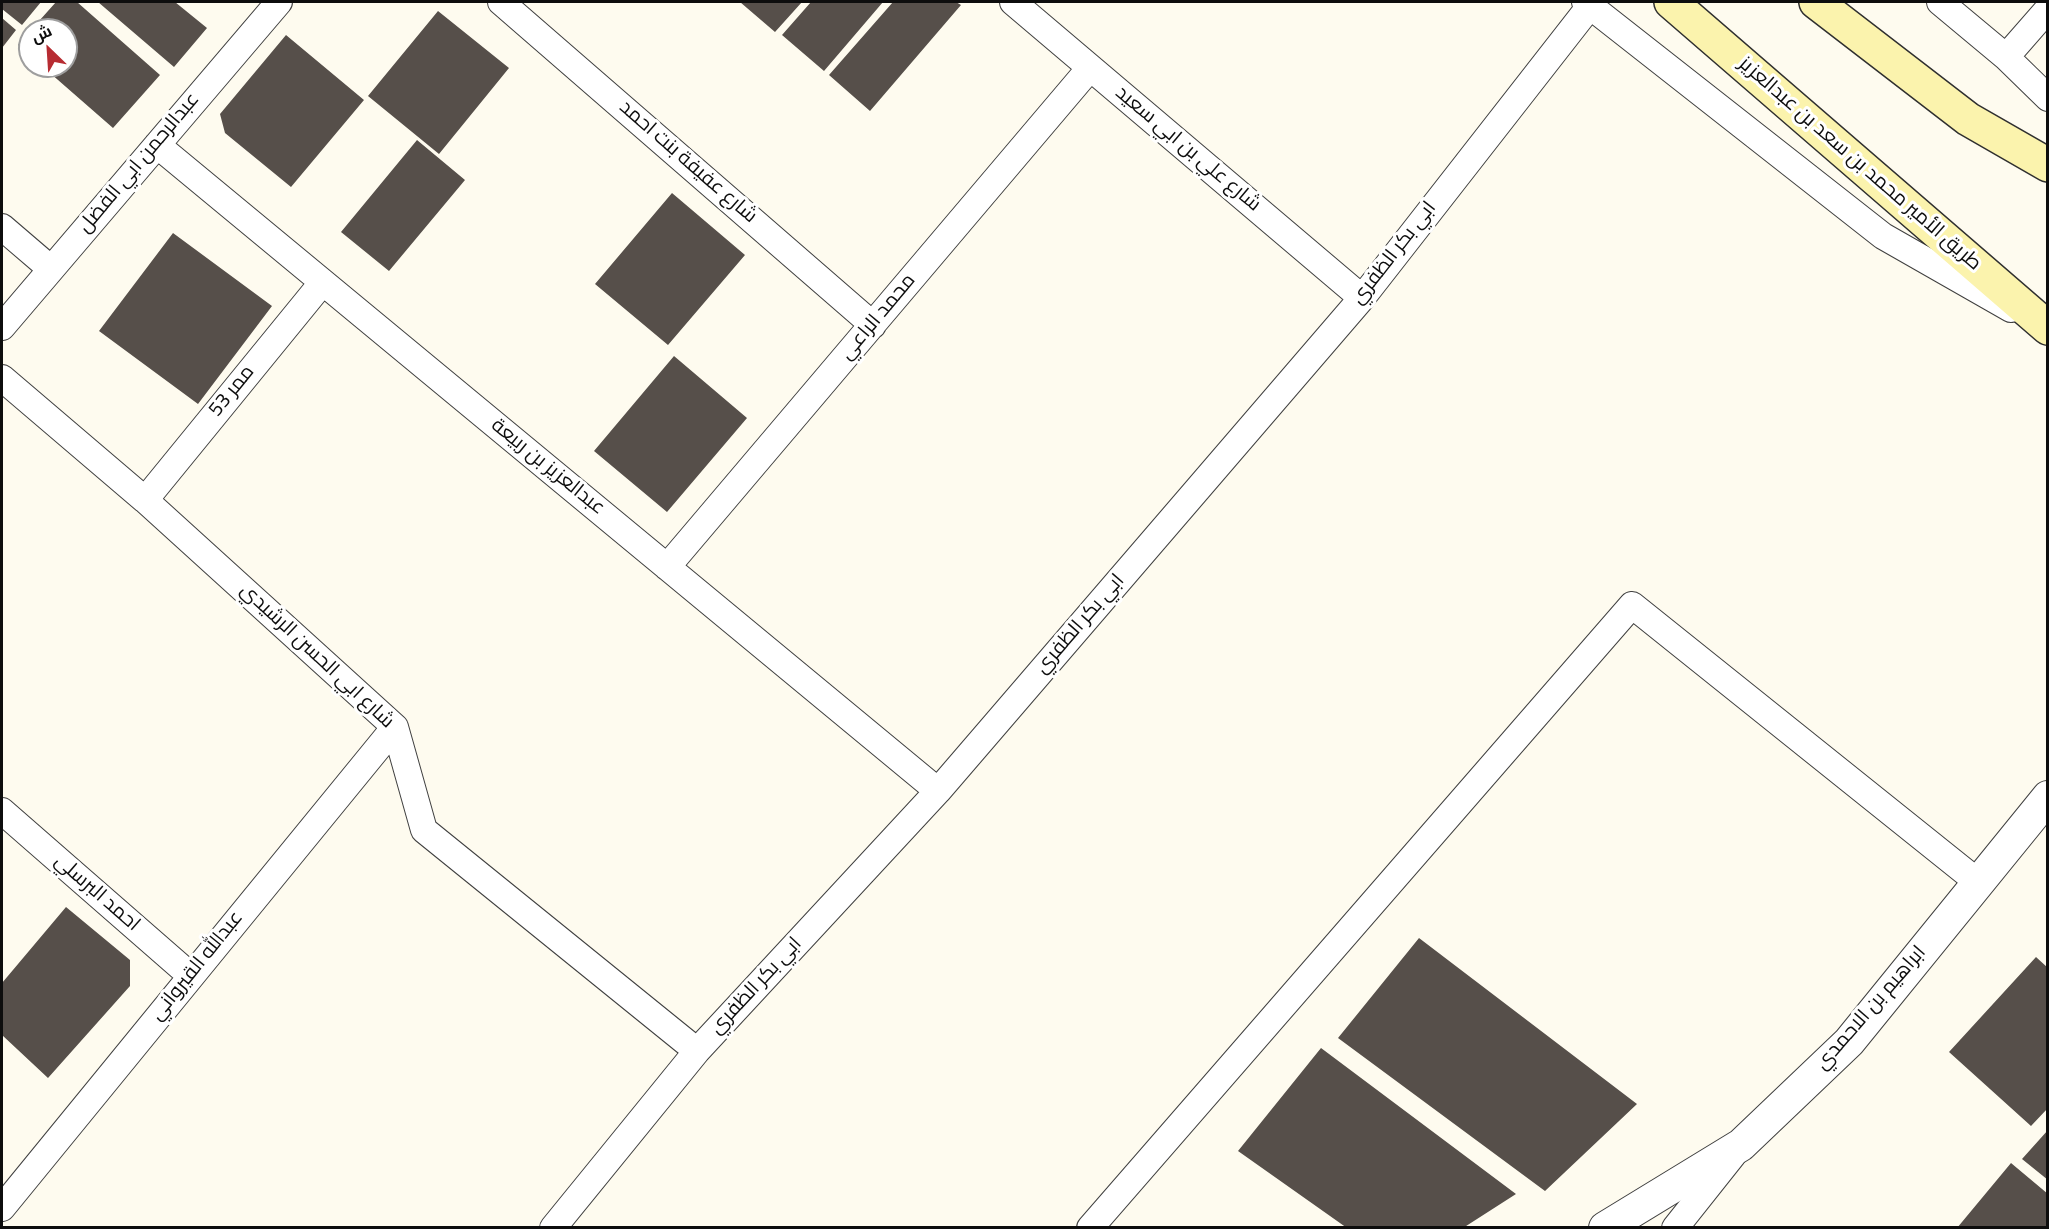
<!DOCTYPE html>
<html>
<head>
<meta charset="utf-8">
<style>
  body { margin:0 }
  #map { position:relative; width:2049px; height:1229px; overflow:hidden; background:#fefbef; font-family:Georgia,Cairo,serif }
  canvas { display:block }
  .frame { position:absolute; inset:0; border:3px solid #0d0d0d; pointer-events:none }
  .north { position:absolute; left:18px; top:18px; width:60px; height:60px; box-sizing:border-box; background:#fff; border:2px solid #9e9e9e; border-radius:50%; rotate:335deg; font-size:16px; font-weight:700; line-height:24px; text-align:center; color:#0d0d0d }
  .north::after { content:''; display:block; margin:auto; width:21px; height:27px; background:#b72c32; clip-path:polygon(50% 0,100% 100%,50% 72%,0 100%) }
</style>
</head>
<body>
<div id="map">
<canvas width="2049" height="1229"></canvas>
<div class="frame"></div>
<div class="north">ش</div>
</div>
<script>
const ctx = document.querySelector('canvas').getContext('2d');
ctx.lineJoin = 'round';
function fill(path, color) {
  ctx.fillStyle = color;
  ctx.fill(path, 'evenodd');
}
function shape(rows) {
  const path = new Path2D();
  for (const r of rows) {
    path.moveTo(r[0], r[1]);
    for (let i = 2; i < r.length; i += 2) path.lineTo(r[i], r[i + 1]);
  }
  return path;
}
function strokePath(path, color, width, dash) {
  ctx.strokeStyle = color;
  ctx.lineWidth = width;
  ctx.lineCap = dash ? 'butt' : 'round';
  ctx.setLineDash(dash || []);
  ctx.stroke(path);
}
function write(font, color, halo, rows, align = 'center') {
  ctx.font = font + ' Georgia,Cairo,serif';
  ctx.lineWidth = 6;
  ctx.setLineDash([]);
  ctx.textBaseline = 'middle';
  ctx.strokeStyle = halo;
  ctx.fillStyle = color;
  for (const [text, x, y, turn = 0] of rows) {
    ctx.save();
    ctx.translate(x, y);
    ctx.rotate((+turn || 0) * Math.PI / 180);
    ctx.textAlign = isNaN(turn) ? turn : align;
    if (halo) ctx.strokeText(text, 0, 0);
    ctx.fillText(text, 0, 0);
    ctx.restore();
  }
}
fill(shape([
  [2,2,41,2,22,25,2,9],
  [56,2,77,2,160,75,113,128,42,66,66,66,66,30,31,30],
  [98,2,175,2,207,28,174,67],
  [740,2,802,2,775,32],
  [811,2,883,2,824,71,782,35],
  [893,2,956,2,961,5,870,111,829,75],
  [438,11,509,68,439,154,368,96],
  [2,18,16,30,2,48],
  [30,31,30,56,18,45],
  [286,35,364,100,291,187,225,133,220,114],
  [417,140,465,180,389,271,341,232],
  [672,193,745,255,668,345,595,284],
  [173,233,272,306,198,404,99,331],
  [674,356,747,418,667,512,594,451],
  [66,907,130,960,130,986,48,1078,2,1035,2,983],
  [1419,938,1637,1104,1545,1191,1338,1038],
  [2036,957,2048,968,2048,1108,2031,1126,1949,1052],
  [1321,1048,1516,1194,1463,1228,1347,1228,1238,1151],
  [2048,1130,2048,1180,2022,1159],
  [2011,1163,2048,1194,2048,1228,1957,1228]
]), '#564f4a');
const minor = shape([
  [501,2,873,325],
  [1013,2,1362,298],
  [1585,2,1883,236,2011,309],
  [1940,2,2006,57,2048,98],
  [2006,57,2048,9],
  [157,145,938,791],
  [2,227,51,269],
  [2,327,279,2],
  [2,378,145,500,395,727,424,830,697,1051],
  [145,500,322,283],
  [667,567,1090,68],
  [2,811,191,976],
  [2,1208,395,727],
  [553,1228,697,1051,938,791,1362,298,1590,6],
  [1090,1228,1632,605,1979,883],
  [1675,1228,1733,1155]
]);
const tertiary = shape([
  [1605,1228,1741,1145,1849,1042,2048,797]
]);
const secondary = shape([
  [1671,2,2048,328],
  [1816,2,1968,119,2048,165]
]);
strokePath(minor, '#404040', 28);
strokePath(tertiary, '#404040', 34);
strokePath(secondary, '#2f2f2f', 36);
strokePath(minor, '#fff', 26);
strokePath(tertiary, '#fff', 32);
strokePath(secondary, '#fbf3ad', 33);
write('20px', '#0d0d0d', '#fff', [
  ["شارع علي بن ابي سعيد",1187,150,40],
  ["شارع عفيفة بنت احمد",687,163,41],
  ["عبدالرحمن ابي الفضل",140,164,-50],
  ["طريق الأمير محمد بن سعد بن عبدالعزيز",1859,165,41],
  ["ابي بكر الظفري",1395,254,-52],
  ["محمد الراعي",879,318,-50],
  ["ممر 53",233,392,-51],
  ["عبدالعزيز بن ربيعة",547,468,39],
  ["ابي بكر الظفري",1081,625,-49],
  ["شارع ابي الحسن الرشيدي",316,657,43],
  ["احمد البرسلي",96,894,41],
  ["عبدالله القيرواني",198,967,-51],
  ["ابي بكر الظفري",757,987,-47],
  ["ابراهيم بن الاحمدي",1872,1009,-49]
]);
</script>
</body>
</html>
